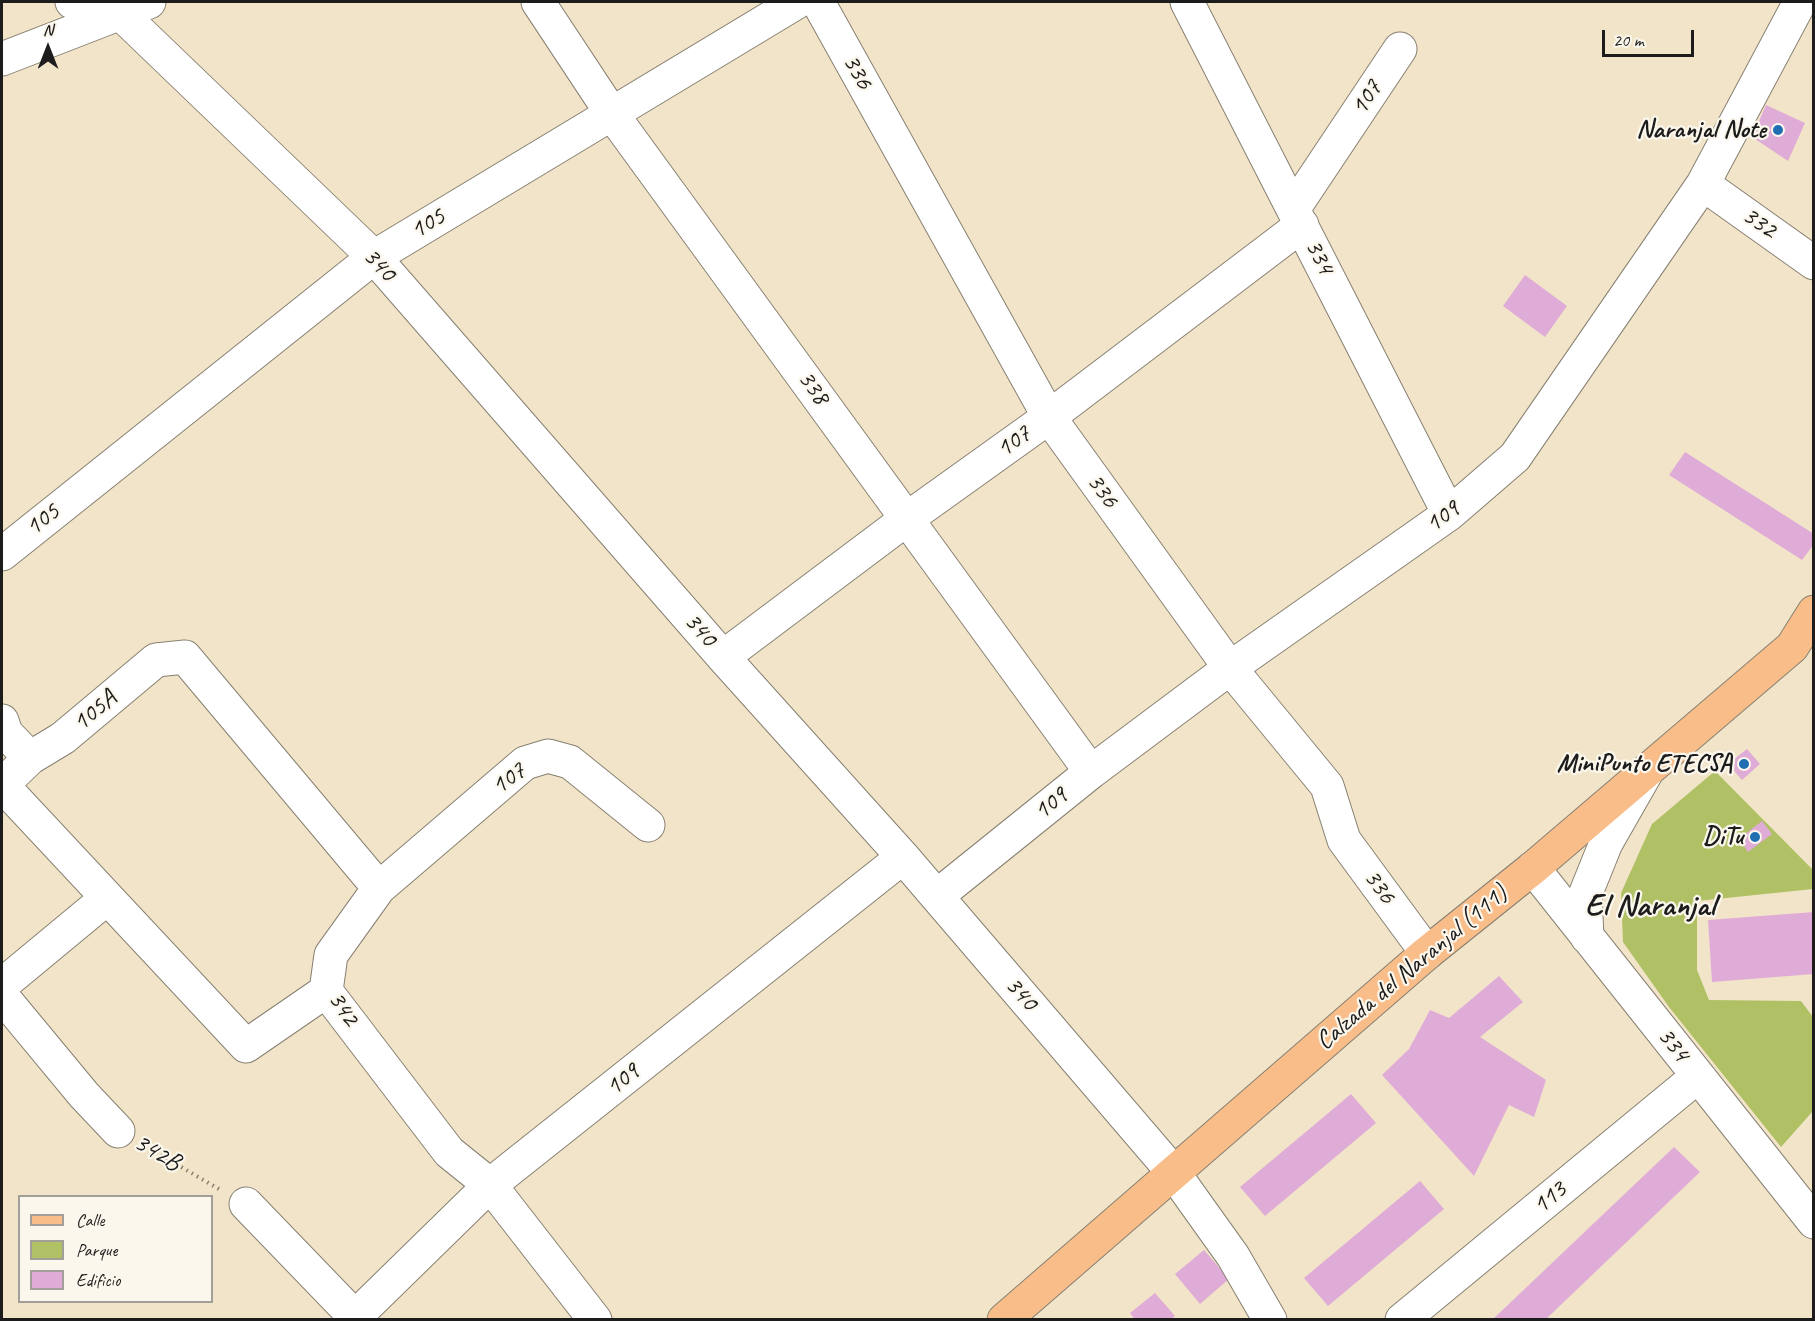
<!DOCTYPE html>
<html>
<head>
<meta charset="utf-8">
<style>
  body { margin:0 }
  #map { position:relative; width:1815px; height:1321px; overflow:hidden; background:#f2e4c8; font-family:Caveat,sans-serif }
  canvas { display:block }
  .frame { position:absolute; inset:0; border:3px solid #1c1c1c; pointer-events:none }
  .legend { position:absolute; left:18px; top:1195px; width:195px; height:108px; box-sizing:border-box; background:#fbf7ec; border:2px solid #a29f99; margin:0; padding:8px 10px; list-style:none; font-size:18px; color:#1c1c1c }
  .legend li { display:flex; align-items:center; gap:12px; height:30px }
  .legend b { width:30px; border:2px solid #a29f99 }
  .north { position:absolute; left:18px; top:18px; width:60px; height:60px; -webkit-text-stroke:4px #fbf7ec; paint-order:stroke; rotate:0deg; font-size:16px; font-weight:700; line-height:24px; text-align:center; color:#1c1c1c }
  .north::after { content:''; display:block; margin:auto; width:21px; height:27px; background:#1c1c1c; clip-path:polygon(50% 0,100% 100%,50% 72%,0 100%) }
  .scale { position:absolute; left:1602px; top:30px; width:92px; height:27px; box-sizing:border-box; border:3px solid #1c1c1c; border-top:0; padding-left:8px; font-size:18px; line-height:21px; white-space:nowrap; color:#1c1c1c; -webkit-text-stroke:4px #fbf7ec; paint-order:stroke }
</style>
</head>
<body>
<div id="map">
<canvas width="1815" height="1321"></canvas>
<div class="frame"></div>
<ul class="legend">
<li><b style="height:8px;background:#f8bd89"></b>Calle</li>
<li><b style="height:16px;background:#b0c064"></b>Parque</li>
<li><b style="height:16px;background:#dfacd7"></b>Edificio</li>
</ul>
<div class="north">N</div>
<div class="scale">20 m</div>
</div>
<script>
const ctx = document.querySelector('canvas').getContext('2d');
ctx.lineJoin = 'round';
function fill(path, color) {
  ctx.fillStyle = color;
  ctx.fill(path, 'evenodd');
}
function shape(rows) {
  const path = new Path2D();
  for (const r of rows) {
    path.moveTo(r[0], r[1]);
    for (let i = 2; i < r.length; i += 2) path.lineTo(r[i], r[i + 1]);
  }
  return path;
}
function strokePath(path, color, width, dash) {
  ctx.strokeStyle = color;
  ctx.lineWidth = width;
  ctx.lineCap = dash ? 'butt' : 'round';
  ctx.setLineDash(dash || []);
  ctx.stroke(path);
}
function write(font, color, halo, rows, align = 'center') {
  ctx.font = font + ' Caveat,sans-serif';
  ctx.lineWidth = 4.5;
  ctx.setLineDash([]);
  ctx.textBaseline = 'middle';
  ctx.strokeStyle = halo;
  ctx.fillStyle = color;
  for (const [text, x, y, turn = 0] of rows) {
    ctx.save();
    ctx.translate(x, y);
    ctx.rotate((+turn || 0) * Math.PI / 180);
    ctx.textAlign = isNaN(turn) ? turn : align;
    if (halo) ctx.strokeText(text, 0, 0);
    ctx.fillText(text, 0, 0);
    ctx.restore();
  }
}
fill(shape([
  [1715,771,1813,870,1813,889,1697,901,1697,970,1709,1000,1801,1001,1813,1017,1813,1111,1781,1147,1669,1007,1623,942,1621,893,1652,824]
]), '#b0c064');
fill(shape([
  [1766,105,1805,123,1788,161,1752,137],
  [1525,275,1567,306,1545,337,1503,306],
  [1685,452,1814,534,1814,544,1802,560,1669,475],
  [1747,749,1760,764,1742,780,1728,764],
  [1762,821,1772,834,1748,852,1739,839],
  [1814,912,1814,974,1712,982,1708,920],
  [1499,976,1523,1002,1480,1037,1546,1080,1534,1117,1509,1105,1474,1176,1382,1075,1409,1049,1430,1010,1449,1018],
  [1351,1094,1376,1123,1265,1216,1240,1187],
  [1674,1147,1700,1172,1545,1320,1492,1320],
  [1420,1181,1444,1209,1328,1306,1304,1278],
  [1204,1250,1229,1279,1200,1304,1175,1274],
  [1155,1293,1175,1316,1170,1320,1135,1320,1130,1313]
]), '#dfacd7');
const minor = shape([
  [72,2,120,13,374,257,723,657,903,857,1173,1172,1233,1256,1270,1320],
  [538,2,612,114,1091,772],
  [818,2,1049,417,1230,668,1327,786,1344,840,1427,953],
  [1187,2,1449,514],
  [2,59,149,2],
  [1703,184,1814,263],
  [1294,208,1400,49],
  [2,554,374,257,797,2],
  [723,657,908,518,1049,417,1302,225],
  [2,721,6,733,30,758],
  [1533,868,1814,1222],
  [937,896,1091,772,1230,668,1449,514,1515,457,1703,184,1800,2],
  [1587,937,1585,895,1606,843,1646,773],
  [2,985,107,898],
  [326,991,246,1046,2,785,30,758,63,738,156,660,185,657,379,888],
  [2,996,84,1095,118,1131],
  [246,1204,355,1317,353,1320],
  [350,1320,355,1317,490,1185,903,857],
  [595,1320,490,1185,449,1152,326,991,331,955,379,888,525,763,548,756,570,762,648,825],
  [1402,1320,1698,1076]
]);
const major = shape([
  [1004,1320,1427,953,1533,868,1792,647,1814,612]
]);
strokePath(minor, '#878072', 35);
strokePath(major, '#878072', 35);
strokePath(shape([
  [145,1146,219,1189]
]), '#878072', 4, [1.5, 4.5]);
strokePath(minor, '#fff', 33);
strokePath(major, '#f8bd89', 33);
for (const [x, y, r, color] of [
  [1778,130,6,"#1f6fb2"],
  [1744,764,6,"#1f6fb2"],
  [1755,837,6,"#1f6fb2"]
]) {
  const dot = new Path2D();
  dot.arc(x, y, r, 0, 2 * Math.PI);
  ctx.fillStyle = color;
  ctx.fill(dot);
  strokePath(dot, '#fbf7ec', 2);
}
write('26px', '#1c1c1c', '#fbf7ec', [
  ["336",857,72,61],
  ["107",1367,98,-57],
  ["332",1759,223,35],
  ["105",428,224,-31],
  ["334",1319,257,63],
  ["340",379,265,47],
  ["338",813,388,54],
  ["107",1014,442,-36],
  ["336",1102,491,54],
  ["109",1443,517,-37],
  ["105",43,520,-38],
  ["340",700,630,49],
  ["105A",95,711,-40],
  ["107",509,779,-37],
  ["109",1051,804,-39],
  ["336",1379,887,54],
  ["Calzada del Naranjal (111)",1412,968,-40],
  ["340",1021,994,49],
  ["342",343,1009,57],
  ["334",1673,1045,52],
  ["109",623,1080,-39],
  ["342B",157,1153,30],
  ["113",1550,1198,-40]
]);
write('bold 26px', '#1c1c1c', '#fbf7ec', [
  ["Naranjal Note",1766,130],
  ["MiniPunto ETECSA",1732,764],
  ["DiTu",1743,837]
], 'right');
write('bold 32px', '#1c1c1c', '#fbf7ec', [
  ["El Naranjal",1650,907]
]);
</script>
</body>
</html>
